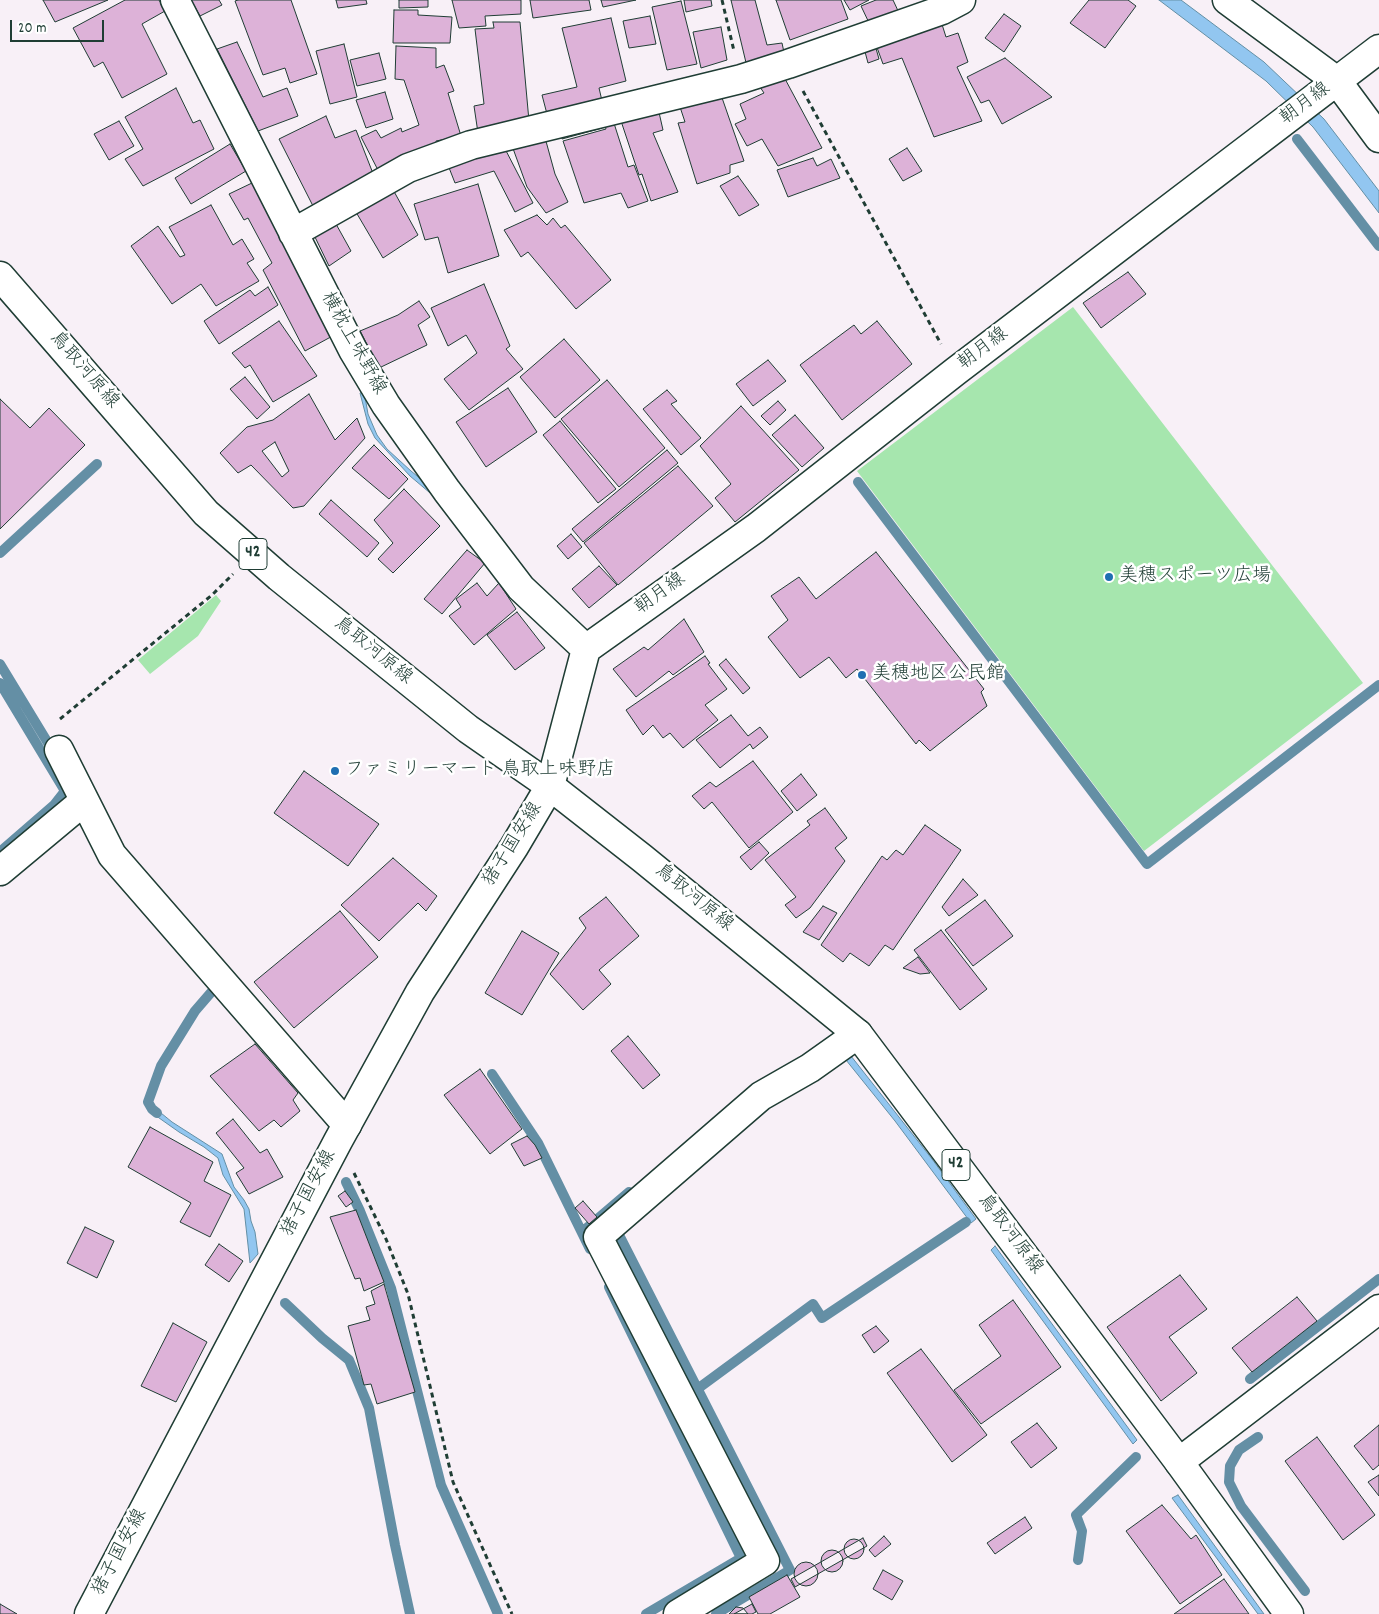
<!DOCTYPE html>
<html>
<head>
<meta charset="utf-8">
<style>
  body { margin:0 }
  #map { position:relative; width:1379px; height:1614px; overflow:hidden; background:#f8f0f7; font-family:Dekko,sans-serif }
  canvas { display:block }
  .scale { position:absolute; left:10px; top:20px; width:94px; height:22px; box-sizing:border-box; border:2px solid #1f3d34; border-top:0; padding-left:6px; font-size:15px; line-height:18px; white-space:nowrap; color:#1f3d34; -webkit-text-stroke:4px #fff; paint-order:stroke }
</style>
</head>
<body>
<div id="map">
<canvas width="1379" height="1614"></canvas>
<div class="scale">20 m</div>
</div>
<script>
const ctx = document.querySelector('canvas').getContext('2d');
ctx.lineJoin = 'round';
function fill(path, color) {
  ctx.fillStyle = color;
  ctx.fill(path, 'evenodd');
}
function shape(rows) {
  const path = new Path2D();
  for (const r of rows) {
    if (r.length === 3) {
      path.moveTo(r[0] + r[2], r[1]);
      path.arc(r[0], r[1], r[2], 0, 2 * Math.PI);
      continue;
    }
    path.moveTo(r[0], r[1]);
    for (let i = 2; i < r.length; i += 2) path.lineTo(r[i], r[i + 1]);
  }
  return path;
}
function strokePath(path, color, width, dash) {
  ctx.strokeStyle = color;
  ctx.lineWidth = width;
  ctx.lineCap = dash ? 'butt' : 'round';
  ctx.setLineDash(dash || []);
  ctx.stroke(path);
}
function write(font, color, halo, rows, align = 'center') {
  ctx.font = font + ' Dekko,"Klee One",sans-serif';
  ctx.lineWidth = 5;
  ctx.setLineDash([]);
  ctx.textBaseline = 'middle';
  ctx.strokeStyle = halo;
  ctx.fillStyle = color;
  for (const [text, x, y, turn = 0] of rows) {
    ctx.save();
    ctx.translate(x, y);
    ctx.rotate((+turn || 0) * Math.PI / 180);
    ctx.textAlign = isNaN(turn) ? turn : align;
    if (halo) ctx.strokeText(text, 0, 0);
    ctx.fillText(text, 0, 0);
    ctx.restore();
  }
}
fill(shape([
  [1073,307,1363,683,1144,851,857,471],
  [216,595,221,601,198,636,150,674,138,660]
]), '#a6e6ae');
const water = shape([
  [1159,0,1181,0,1264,62,1324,119,1379,191,1379,213,1313,127,1266,81,1159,0],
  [364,391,368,414,377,435,387,449,411,471,440,495,436,498,410,476,375,438,368,424,360,393,364,391],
  [851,1056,932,1159,976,1219,971,1223,895,1121,846,1060,851,1056],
  [150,1104,172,1122,222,1154,234,1187,244,1200,249,1209,251,1221,255,1232,258,1254,250,1263,244,1209,223,1175,218,1158,204,1147,179,1132,152,1113,147,1106,150,1104],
  [995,1246,1137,1440,1133,1444,991,1250,995,1246],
  [1178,1495,1264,1614,1258,1614,1172,1498,1178,1495]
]);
fill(water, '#92c6f0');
strokePath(water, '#648fa5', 1);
strokePath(shape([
  [1297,139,1379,246],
  [858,482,1147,864,1379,685],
  [0,553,97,464],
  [0,664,48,743],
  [0,683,65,791,54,805,0,852],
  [492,1074,538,1143,590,1249],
  [157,1113,152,1109,148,1102,161,1066,195,1011,214,989],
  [346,1182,360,1211,391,1288,441,1485,498,1614],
  [623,1226,617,1231,790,1570,716,1614],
  [582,1232,629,1192],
  [609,1287,741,1558,646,1614],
  [285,1303,322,1338,349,1360,369,1408,395,1545,410,1614],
  [1250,1379,1379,1279],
  [696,1390,813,1304,822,1318,966,1222],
  [1258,1437,1239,1450,1230,1466,1229,1482,1241,1506,1305,1591],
  [1078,1560,1082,1531,1076,1515,1136,1457]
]), '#648fa5', 10);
const building = shape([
  [43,0,108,0,55,22,43,0],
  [125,0,159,0,165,11,142,24,167,74,122,98,103,62,94,67,73,28,125,0],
  [191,0,219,0,222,5,200,16,191,0],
  [238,0,291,0,317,74,290,83,285,68,263,75,235,1,238,0],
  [336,0,366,0,367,4,338,8,336,0],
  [399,0,428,0,428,7,399,8,399,0],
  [452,0,521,0,521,14,485,16,486,26,459,28,452,0],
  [530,0,589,0,591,10,533,18,530,0],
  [601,0,636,0,603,7,601,0],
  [684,0,711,0,712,6,686,12,684,0],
  [731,0,755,0,767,45,782,43,785,57,748,71,731,0],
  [776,0,841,0,848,19,790,40,776,0],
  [844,0,869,0,850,10,844,0],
  [876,0,893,0,900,15,871,27,861,6,876,0],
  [1089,0,1128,0,1136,6,1105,48,1070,23,1089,0],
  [681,1,697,64,667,70,652,7,681,1],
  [394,10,418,10,418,15,452,17,450,43,393,43,394,10],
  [1004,14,1021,26,1004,52,985,38,1004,14],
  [650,16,656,44,629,48,623,21,650,16],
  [611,18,626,81,599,88,603,105,547,114,542,95,577,87,562,28,611,18],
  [940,18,946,37,958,33,968,62,957,67,982,121,934,137,902,58,883,64,875,42,940,18],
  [493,22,520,22,529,121,478,133,474,106,484,104,475,29,494,28,493,22],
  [721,27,727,60,701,68,693,32,721,27],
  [237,42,263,97,287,88,298,116,258,131,217,49,237,42],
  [344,44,357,97,330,104,316,51,344,44],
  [875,45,879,59,868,63,864,48,875,45],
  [396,46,436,48,436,68,444,65,454,91,448,93,461,136,436,141,437,149,380,174,361,137,376,130,381,138,401,128,402,132,419,125,404,80,395,79,396,46],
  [379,53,386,79,357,86,350,60,379,53],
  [1005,58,1052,97,1002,124,989,100,981,103,967,77,1005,58],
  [784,77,822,148,778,166,762,139,747,146,735,124,746,119,740,104,764,93,760,87,784,77],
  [176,88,193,123,200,120,214,149,143,186,125,159,143,149,125,117,176,88],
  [385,92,393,119,366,128,356,100,385,92],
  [720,92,744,161,730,165,730,173,697,184,678,123,685,122,678,101,720,92],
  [658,108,663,130,653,133,678,192,651,201,642,174,639,175,619,115,658,108],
  [326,116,335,138,356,130,374,176,313,206,279,139,326,116],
  [612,117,628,167,634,165,648,201,628,208,621,193,584,203,563,141,606,129,603,118,612,117],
  [119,121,134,146,109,160,94,134,119,121],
  [601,123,602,128,562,139,561,134,601,123],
  [544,134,555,174,568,202,546,213,527,187,511,143,544,134],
  [502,143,533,203,515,212,494,171,455,183,446,160,502,143],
  [230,144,246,171,191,204,175,178,230,144],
  [907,148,922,171,903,181,889,159,907,148],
  [813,158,817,166,831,159,840,178,788,197,777,170,813,158],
  [738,176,759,205,739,216,720,186,738,176],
  [252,183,265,208,271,207,338,333,305,351,263,270,272,263,248,218,244,220,229,194,252,183],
  [478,184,499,256,448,273,438,237,425,240,414,204,478,184],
  [391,186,418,235,383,258,353,207,391,186],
  [211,205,233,245,242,239,254,259,247,263,259,281,216,306,201,284,172,304,131,246,158,226,180,257,185,255,169,227,211,205],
  [537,215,547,225,553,218,561,228,565,225,611,280,576,309,528,252,521,257,504,230,537,215],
  [336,224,351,251,329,266,314,235,336,224],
  [1128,272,1146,294,1101,328,1083,303,1128,272],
  [484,284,510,346,506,349,523,369,469,410,444,379,477,353,466,335,448,346,431,308,484,284],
  [268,287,278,305,219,344,204,321,250,290,255,296,268,287],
  [419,301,430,317,418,325,427,345,379,368,360,331,398,315,419,301],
  [279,321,317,376,273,402,250,365,245,368,232,353,279,321],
  [877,321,912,364,842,420,800,365,854,325,861,334,877,321],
  [564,339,600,380,555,418,520,377,564,339],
  [768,360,786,381,753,406,736,384,768,360],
  [245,377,270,407,257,419,230,389,245,377],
  [607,380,665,448,619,487,561,419,607,380],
  [508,388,537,432,486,467,456,422,508,388],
  [667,390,677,401,671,404,701,438,681,455,643,409,667,390],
  [309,394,335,440,357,418,365,438,304,506,293,508,251,465,238,473,220,453,247,427,273,420,309,394],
  [275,442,289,471,282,477,262,451,275,442],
  [0,399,30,428,49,408,85,445,0,529,0,399],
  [778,401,786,410,770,425,761,416,778,401],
  [741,406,799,470,735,522,715,498,731,484,700,446,741,406],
  [795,415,824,448,802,467,772,435,795,415],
  [560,421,616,489,598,503,543,435,560,421],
  [374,445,408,479,389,499,352,468,374,445],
  [667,450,678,463,583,542,572,529,667,450],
  [678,466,713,506,618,585,584,543,678,466],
  [404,489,440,526,393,573,378,559,393,543,374,520,404,489],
  [331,500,379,543,367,557,319,514,331,500],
  [571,534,582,547,568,559,557,546,571,534],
  [467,550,485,563,442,614,424,599,467,550],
  [876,552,984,689,981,692,987,706,930,751,919,740,916,744,857,669,846,678,829,657,800,678,768,637,788,620,771,596,799,577,816,599,876,552],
  [599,566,617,585,589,608,572,589,599,566],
  [477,583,487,596,499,583,516,609,474,645,449,616,461,607,456,599,477,583],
  [517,612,545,648,515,670,487,635,517,612],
  [684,619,704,652,673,675,669,671,636,697,613,669,644,647,648,650,684,619],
  [705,656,710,663,708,664,727,689,705,705,718,720,683,748,670,733,663,738,653,725,643,735,626,710,705,656],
  [726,659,750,688,743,694,719,665,726,659],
  [731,715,748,736,760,727,768,737,753,749,750,744,720,768,696,740,731,715],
  [753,761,793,812,749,848,712,802,704,809,692,796,710,782,716,787,753,761],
  [304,771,379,824,348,866,274,813,304,771],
  [801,774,817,795,797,811,781,791,801,774],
  [825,808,847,838,835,848,845,861,810,908,796,918,785,905,796,897,765,860,810,825,807,821,825,808],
  [925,825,961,850,893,950,885,945,869,966,850,953,843,962,821,945,882,856,887,860,896,850,903,855,925,825],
  [759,842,769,853,751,870,740,857,759,842],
  [393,858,437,896,426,911,418,903,379,941,341,905,393,858],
  [963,879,978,895,949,916,942,907,963,879],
  [606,897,639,936,599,970,611,984,583,1010,550,974,586,928,579,918,606,897],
  [985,900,1013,936,973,966,945,930,985,900],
  [823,906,837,913,819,940,803,932,823,906],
  [340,911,378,957,294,1028,254,982,340,911],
  [941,930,987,989,960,1010,914,950,941,930],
  [522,931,559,953,522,1015,485,993,522,931],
  [918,957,930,973,920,974,903,968,918,957],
  [628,1036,660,1075,643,1089,611,1051,628,1036],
  [255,1044,298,1093,293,1100,300,1111,281,1127,274,1120,259,1131,210,1076,255,1044],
  [480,1069,522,1129,490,1154,444,1095,480,1069],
  [233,1119,260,1153,267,1149,283,1177,249,1194,236,1173,244,1168,216,1133,233,1119],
  [150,1127,213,1162,204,1181,231,1195,210,1237,180,1222,191,1203,128,1167,150,1127],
  [527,1136,535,1145,542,1158,524,1166,511,1144,527,1136],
  [345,1191,353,1202,346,1207,338,1196,345,1191],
  [583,1201,597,1217,589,1224,575,1208,583,1201],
  [356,1210,384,1282,364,1291,360,1278,355,1279,330,1217,356,1210],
  [85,1227,114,1241,97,1278,67,1263,85,1227],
  [219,1244,243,1261,229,1282,205,1265,219,1244],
  [1180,1275,1207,1309,1169,1337,1197,1373,1161,1401,1107,1327,1180,1275],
  [384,1284,415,1392,377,1404,371,1384,364,1385,348,1326,370,1320,366,1307,375,1304,371,1291,384,1284],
  [1297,1297,1317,1321,1252,1372,1232,1348,1297,1297],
  [1013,1300,1061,1367,981,1424,954,1390,1001,1356,979,1325,1013,1300],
  [173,1323,207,1342,176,1402,141,1386,173,1323],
  [876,1326,889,1341,874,1353,862,1335,876,1326],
  [921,1349,987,1435,952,1462,887,1373,921,1349],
  [1037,1423,1057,1448,1031,1468,1011,1442,1037,1423],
  [1379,1425,1379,1465,1373,1470,1354,1446,1379,1425],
  [1317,1437,1375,1515,1343,1540,1285,1461,1317,1437],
  [1379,1475,1379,1496,1368,1482,1379,1475],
  [1162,1505,1191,1539,1196,1535,1222,1575,1180,1604,1126,1531,1162,1505],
  [1025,1517,1032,1528,995,1554,987,1543,1025,1517],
  [884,1536,891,1544,875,1557,869,1550,884,1536],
  [863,1538,867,1546,795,1587,791,1579,863,1538],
  [854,1549,10],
  [832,1561,11],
  [806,1574,12],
  [883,1570,903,1581,892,1600,873,1589,883,1570],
  [787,1575,800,1597,770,1614,758,1614,749,1597,787,1575],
  [1224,1579,1249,1614,1174,1614,1224,1579],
  [0,1604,17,1614,0,1614,0,1604],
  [752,1604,756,1612,752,1614,734,1614,752,1604],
  [736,1607,743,1608,748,1614,729,1614,736,1607]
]);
fill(building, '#ddb2d8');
strokePath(building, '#1f3d34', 1);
const minor = shape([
  [175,0,353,350,386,405,447,491,521,588,586,649],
  [1227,0,1337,81,1379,138],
  [293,233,408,168,471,145,741,79,788,64,942,10,961,0],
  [586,649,756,528,956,371,1379,49],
  [59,750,112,855,347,1125],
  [550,786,586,649],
  [0,871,84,801],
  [1179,1462,1379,1309],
  [678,1614,765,1561,598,1237,761,1096,810,1068,858,1034]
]);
const major = shape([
  [0,276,206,513,279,577,468,729,550,786,642,858,858,1034,1179,1462,1289,1614],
  [89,1614,338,1141,420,992,514,847,550,786]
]);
strokePath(minor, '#1f3d34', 31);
strokePath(major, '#1f3d34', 31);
strokePath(shape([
  [722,0,734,51],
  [803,91,941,344],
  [60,719,212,595,233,574],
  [354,1173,386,1239,408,1294,453,1482,512,1614]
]), '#1f3d34', 3, [5, 4]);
strokePath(minor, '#fff', 28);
strokePath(major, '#fff', 28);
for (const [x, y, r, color] of [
  [1109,577,5,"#1f6fb2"],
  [862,675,5,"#1f6fb2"],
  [335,771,5,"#1f6fb2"]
]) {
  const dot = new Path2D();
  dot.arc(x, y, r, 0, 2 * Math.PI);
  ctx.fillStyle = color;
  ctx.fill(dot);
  strokePath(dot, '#fff', 2);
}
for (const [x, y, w] of [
  [253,554,28],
  [956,1165,28]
]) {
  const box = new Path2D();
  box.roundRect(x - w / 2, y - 15.5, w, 31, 4);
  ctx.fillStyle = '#fff';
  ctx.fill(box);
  strokePath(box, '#1f3d34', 1);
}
write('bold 18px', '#1f3d34', null, [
  ["42",253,554],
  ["42",956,1165]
]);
write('19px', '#1f3d34', '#fff', [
  ["朝月線",1306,105,-37],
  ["横枕上味野線",352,344,61],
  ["朝月線",984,350,-37],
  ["鳥取河原線",83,371,49],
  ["朝月線",661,595,-36],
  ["鳥取河原線",372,652,39],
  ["猪子国安線",514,845,-58],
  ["鳥取河原線",693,899,39],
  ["猪子国安線",310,1194,-62],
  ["鳥取河原線",1009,1235,53],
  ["猪子国安線",121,1553,-62]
]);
write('19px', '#1f3d34', '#fff', [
  ["美穂スポーツ広場",1119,577],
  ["美穂地区公民館",872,675],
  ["ファミリーマート 鳥取上味野店",345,771]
], 'left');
</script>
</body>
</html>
